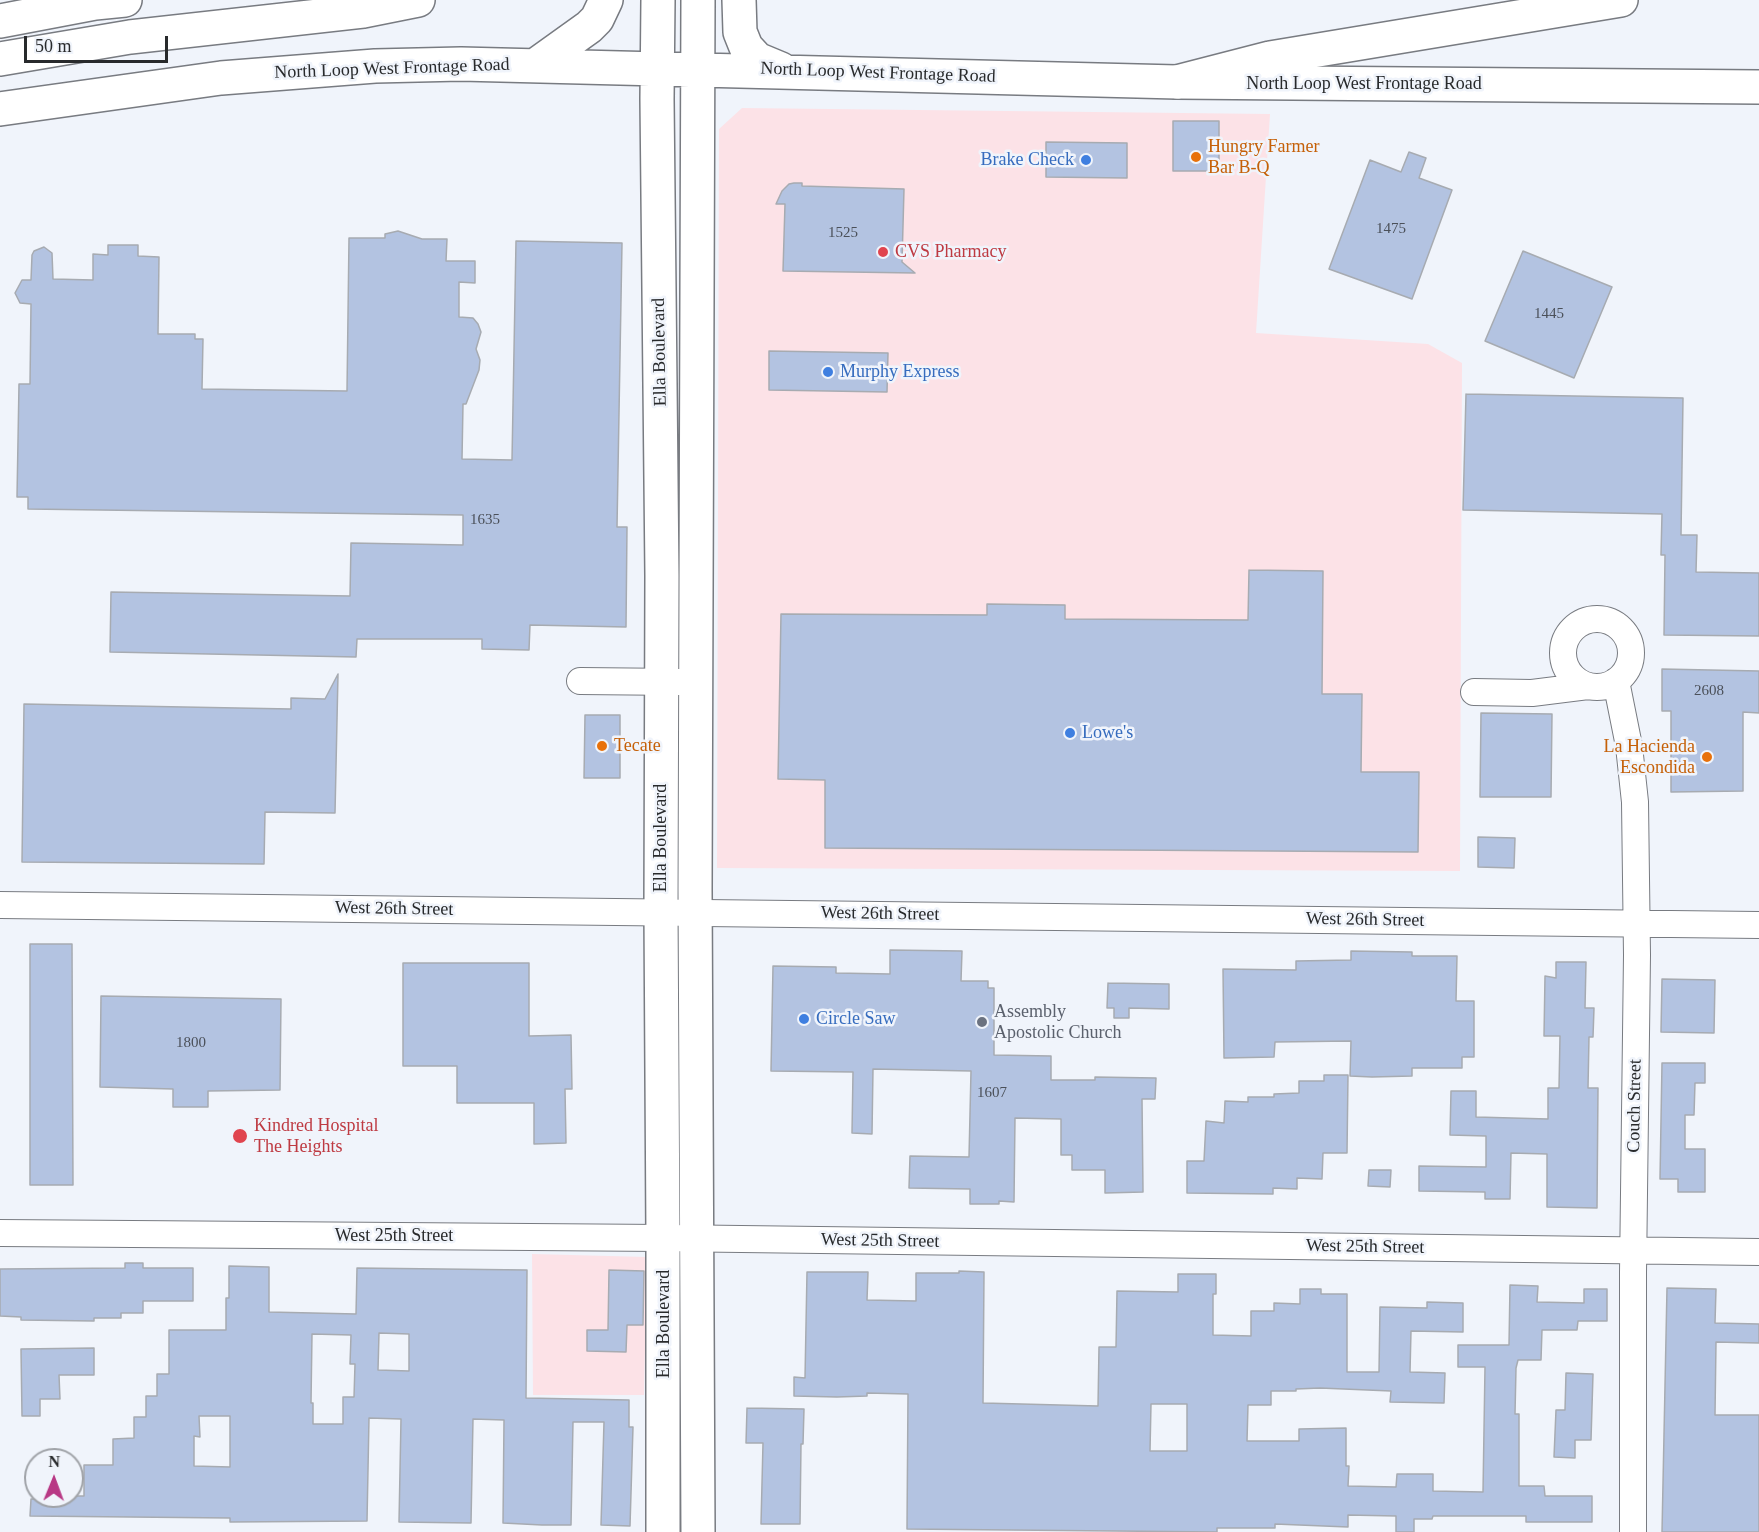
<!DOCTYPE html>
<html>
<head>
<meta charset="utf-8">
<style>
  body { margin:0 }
  #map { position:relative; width:1759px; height:1532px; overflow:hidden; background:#f0f4fb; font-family:"Times New Roman",serif }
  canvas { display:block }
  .north { position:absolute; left:24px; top:1448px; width:60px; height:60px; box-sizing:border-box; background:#f0f4fb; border:2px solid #a0a3a8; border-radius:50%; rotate:1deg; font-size:16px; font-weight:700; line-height:24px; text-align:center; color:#282a2c }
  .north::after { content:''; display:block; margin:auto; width:21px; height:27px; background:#b83985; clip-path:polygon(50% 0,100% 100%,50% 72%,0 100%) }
  .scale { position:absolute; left:24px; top:36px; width:144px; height:27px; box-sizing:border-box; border:3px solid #282a2c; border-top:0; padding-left:8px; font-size:18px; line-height:21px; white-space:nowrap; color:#282a2c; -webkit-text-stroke:4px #f0f4fb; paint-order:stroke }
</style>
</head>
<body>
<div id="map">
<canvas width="1759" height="1532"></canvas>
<div class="north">N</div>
<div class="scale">50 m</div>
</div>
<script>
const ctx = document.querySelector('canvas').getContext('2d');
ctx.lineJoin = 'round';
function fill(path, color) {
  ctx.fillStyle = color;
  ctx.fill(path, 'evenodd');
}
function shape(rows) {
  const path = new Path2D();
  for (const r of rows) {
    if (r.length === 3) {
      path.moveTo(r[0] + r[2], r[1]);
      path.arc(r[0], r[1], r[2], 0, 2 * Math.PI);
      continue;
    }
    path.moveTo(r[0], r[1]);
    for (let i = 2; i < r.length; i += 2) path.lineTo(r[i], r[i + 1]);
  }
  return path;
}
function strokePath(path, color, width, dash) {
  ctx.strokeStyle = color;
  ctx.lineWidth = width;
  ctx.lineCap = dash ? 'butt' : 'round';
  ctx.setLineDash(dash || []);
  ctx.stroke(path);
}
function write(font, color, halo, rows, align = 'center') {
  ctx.font = font + ' "Times New Roman",serif';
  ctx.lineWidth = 5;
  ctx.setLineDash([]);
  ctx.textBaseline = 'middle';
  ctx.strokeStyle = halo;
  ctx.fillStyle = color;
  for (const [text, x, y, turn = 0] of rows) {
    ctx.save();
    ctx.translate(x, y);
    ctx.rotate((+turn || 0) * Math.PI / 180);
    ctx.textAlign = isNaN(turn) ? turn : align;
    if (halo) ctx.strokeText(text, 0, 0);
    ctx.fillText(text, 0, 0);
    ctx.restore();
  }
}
fill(shape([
  [742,108,1270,114,1256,333,1428,344,1462,363,1460,871,717,868,719,129],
  [532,1254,647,1257,644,1395,533,1395]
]), '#fce2e7');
const building = shape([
  [1173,121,1219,121,1219,171,1173,171,1173,121],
  [1046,142,1127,143,1127,178,1046,177,1046,142],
  [1409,152,1426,158,1419,178,1452,190,1412,299,1329,269,1370,160,1401,172,1409,152],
  [794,183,802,183,802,186,904,189,902,262,915,273,783,271,785,204,776,204,782,191,789,184,794,183],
  [398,231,422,239,447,239,446,261,475,261,475,283,459,282,459,317,473,318,478,324,481,332,476,349,480,360,479,370,466,404,463,404,462,459,512,460,516,241,622,243,617,527,627,527,626,627,530,625,529,650,482,649,482,639,357,639,356,657,110,652,111,592,350,596,351,543,463,545,463,515,28,509,28,497,17,497,19,384,30,384,31,304,20,303,15,293,22,280,31,280,32,255,34,251,44,247,52,253,53,279,93,280,93,254,108,255,108,245,138,245,138,256,159,257,158,334,195,334,195,339,203,339,202,389,347,391,349,238,385,238,385,234,398,231],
  [1523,251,1612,287,1574,378,1485,341,1523,251],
  [769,351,888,353,887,392,769,390,769,351],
  [1466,394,1683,398,1681,535,1697,535,1696,572,1759,573,1759,636,1664,635,1665,555,1661,555,1662,514,1463,510,1466,394],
  [1249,570,1323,571,1322,694,1362,694,1361,772,1419,772,1418,852,825,848,825,780,778,779,781,614,987,615,987,604,1065,605,1065,619,1248,620,1249,570],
  [1662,669,1759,671,1759,713,1743,712,1743,791,1671,792,1671,711,1662,711,1662,669],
  [338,674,335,813,265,812,264,864,22,862,24,704,291,709,291,698,325,699,338,674],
  [1481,713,1552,714,1551,797,1480,797,1481,713],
  [585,715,620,715,620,778,584,778,585,715],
  [1478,837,1515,838,1514,868,1478,867,1478,837],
  [30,944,72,944,73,1185,30,1185,30,944],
  [890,950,962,951,961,981,988,981,988,988,994,988,994,1055,1051,1056,1051,1080,1095,1080,1095,1077,1156,1078,1155,1099,1142,1099,1143,1192,1105,1193,1105,1170,1072,1170,1072,1155,1061,1155,1061,1119,1015,1118,1014,1202,999,1201,999,1204,970,1204,970,1189,909,1188,910,1156,969,1157,971,1071,873,1069,872,1134,852,1133,853,1072,771,1071,773,966,836,967,836,973,890,974,890,950],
  [1351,951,1412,952,1412,956,1457,956,1456,1001,1474,1001,1474,1057,1462,1057,1462,1068,1412,1068,1412,1076,1372,1077,1350,1076,1351,1041,1275,1042,1274,1057,1224,1058,1223,969,1296,970,1296,961,1351,960,1351,951],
  [1556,962,1586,962,1585,1008,1594,1008,1593,1037,1589,1037,1588,1088,1598,1088,1597,1208,1547,1207,1547,1154,1511,1153,1510,1199,1485,1199,1485,1192,1419,1191,1419,1166,1486,1167,1486,1136,1450,1135,1451,1091,1476,1091,1476,1117,1548,1119,1548,1088,1559,1088,1560,1036,1544,1036,1545,976,1556,978,1556,962],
  [403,963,529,963,529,1036,571,1035,572,1089,565,1089,566,1143,534,1144,534,1103,457,1103,457,1066,403,1066,403,963],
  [1662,979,1715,980,1714,1033,1661,1032,1662,979],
  [1108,983,1169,984,1169,1009,1129,1008,1129,1018,1114,1018,1114,1008,1107,1008,1108,983],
  [101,996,281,999,280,1090,208,1091,208,1107,173,1107,173,1089,100,1087,101,996],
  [1662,1063,1705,1063,1705,1083,1695,1083,1694,1115,1685,1115,1685,1149,1705,1149,1705,1192,1678,1192,1678,1179,1660,1179,1662,1063],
  [1324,1075,1348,1075,1347,1153,1323,1153,1322,1179,1297,1178,1297,1189,1273,1188,1273,1194,1187,1193,1187,1161,1204,1161,1206,1121,1224,1123,1225,1101,1248,1102,1248,1097,1274,1097,1274,1094,1299,1093,1299,1081,1324,1081,1324,1075],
  [1369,1170,1391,1170,1390,1187,1368,1186,1369,1170],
  [125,1263,143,1263,143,1268,193,1268,193,1301,143,1301,143,1313,121,1313,121,1318,94,1318,94,1321,21,1320,21,1317,0,1316,0,1269,125,1268,125,1263],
  [229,1266,269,1267,269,1312,356,1314,357,1268,527,1270,526,1398,629,1400,629,1427,633,1427,630,1526,601,1525,604,1422,573,1422,571,1525,542,1525,503,1523,504,1420,473,1419,471,1523,399,1522,401,1419,369,1418,367,1521,230,1522,230,1518,30,1516,31,1499,38,1499,38,1496,84,1496,84,1465,113,1465,113,1439,134,1438,134,1417,146,1417,146,1396,157,1396,157,1374,169,1374,169,1330,226,1330,226,1298,229,1298,229,1266],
  [379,1333,409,1334,409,1371,378,1370,379,1333],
  [312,1334,351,1335,350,1364,355,1364,354,1397,343,1397,343,1424,313,1424,313,1403,311,1403,312,1334],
  [199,1416,230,1416,230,1467,194,1466,194,1436,200,1437,199,1416],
  [609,1270,644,1271,643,1325,627,1325,626,1352,587,1351,587,1330,608,1330,609,1270],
  [959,1271,984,1272,983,1403,1098,1406,1099,1347,1116,1347,1117,1291,1178,1292,1178,1274,1216,1274,1216,1294,1213,1294,1213,1335,1251,1336,1251,1311,1274,1311,1274,1303,1300,1304,1300,1289,1321,1289,1321,1294,1347,1294,1347,1372,1379,1372,1380,1307,1427,1308,1427,1302,1463,1303,1463,1332,1411,1331,1410,1372,1445,1373,1444,1403,1390,1402,1391,1391,1320,1388,1296,1389,1296,1391,1271,1391,1271,1405,1248,1405,1247,1441,1299,1441,1299,1429,1346,1428,1346,1466,1349,1466,1348,1486,1396,1487,1397,1474,1433,1474,1433,1491,1483,1492,1485,1367,1458,1367,1458,1345,1509,1345,1510,1285,1538,1286,1537,1302,1584,1303,1584,1289,1607,1289,1607,1321,1578,1321,1577,1330,1542,1330,1541,1360,1518,1360,1516,1368,1515,1414,1519,1414,1519,1486,1544,1486,1545,1496,1592,1496,1592,1522,1526,1522,1526,1516,1433,1516,1432,1519,1414,1519,1414,1532,1396,1532,1396,1516,1348,1515,1348,1527,1275,1524,1275,1528,1217,1528,1217,1532,907,1529,908,1394,867,1393,867,1396,837,1397,794,1396,794,1377,805,1378,807,1272,868,1272,867,1300,916,1301,916,1273,959,1273,959,1271],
  [1151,1404,1187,1404,1187,1451,1150,1451,1151,1404],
  [1667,1288,1716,1289,1715,1323,1759,1324,1759,1343,1716,1342,1715,1415,1759,1415,1759,1532,1662,1532,1667,1288],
  [94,1348,94,1375,59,1375,60,1399,40,1399,40,1416,22,1416,21,1349,94,1348],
  [1566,1373,1593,1374,1591,1440,1575,1440,1575,1458,1554,1457,1556,1410,1565,1410,1566,1373],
  [747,1408,804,1409,803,1444,801,1444,800,1524,761,1524,763,1443,746,1443,747,1408]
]);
fill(building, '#b3c3e1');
strokePath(building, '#a7abb1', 1.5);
const minor = shape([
  [1597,653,34],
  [580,681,680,682],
  [1616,681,1629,746,1635,802,1637,955,1633,1272,1633,1532],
  [1474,692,1532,693,1588,686],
  [0,905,1759,925],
  [0,1233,663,1238,1759,1252]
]);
const major = shape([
  [658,0,657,99,662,576,661,911,663,1238,663,1532],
  [698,0,695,889,698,1532],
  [739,0,740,32,746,47,757,59,781,69],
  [536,65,589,27,597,19,606,0],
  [0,109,221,78,375,66,461,64,1177,82,1759,87]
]);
const highway = shape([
  [0,21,95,3,125,0],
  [0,59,130,37,363,11,418,0],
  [1177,82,1270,58,1621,0]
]);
strokePath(minor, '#787b81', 28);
strokePath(major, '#787b81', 36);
strokePath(highway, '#787b81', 36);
strokePath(minor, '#fff', 26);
strokePath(major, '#fff', 33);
strokePath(highway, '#fff', 33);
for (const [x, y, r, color] of [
  [1196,157,6,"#e8710a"],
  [1086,160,6,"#3f7fe0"],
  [883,252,6,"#e0444e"],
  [828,372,6,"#3f7fe0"],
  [1070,733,6,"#3f7fe0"],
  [602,746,6,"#e8710a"],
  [1707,757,6,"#e8710a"],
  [804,1019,6,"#3f7fe0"],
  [982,1022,6,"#6b7280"],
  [240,1136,8,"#e0444e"]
]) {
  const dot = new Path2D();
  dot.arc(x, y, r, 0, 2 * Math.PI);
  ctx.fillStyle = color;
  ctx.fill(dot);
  strokePath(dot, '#f0f4fb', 2);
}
write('15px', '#4b5059', null, [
  ["1475",1391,229],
  ["1525",843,233],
  ["1445",1549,314],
  ["1635",485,520],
  ["2608",1709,691],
  ["1800",191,1043],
  ["1607",992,1093]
]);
write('18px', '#282a2c', '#f0f4fb', [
  ["North Loop West Frontage Road",392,69,-2],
  ["North Loop West Frontage Road",878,73,2],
  ["North Loop West Frontage Road",1364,84],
  ["Ella Boulevard",660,352,-91],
  ["Ella Boulevard",661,838,-90],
  ["West 26th Street",394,909,1],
  ["West 26th Street",880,914,1],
  ["West 26th Street",1365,920,1],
  ["Couch Street",1635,1106,-89],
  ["West 25th Street",394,1236],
  ["West 25th Street",880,1241,1],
  ["West 25th Street",1365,1247,1],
  ["Ella Boulevard",664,1324,-90]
]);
write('18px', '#c56008', '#f0f4fb', [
  ["Hungry Farmer",1208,147],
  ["Bar B-Q",1208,168],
  ["Tecate",614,746],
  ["La Hacienda",1695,747,"right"],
  ["Escondida",1695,768,"right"]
], 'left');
write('18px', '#366cbe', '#f0f4fb', [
  ["Brake Check",1074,160,"right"],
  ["Murphy Express",840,372],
  ["Lowe's",1082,733],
  ["Circle Saw",816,1019]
], 'left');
write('18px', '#be3a42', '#f0f4fb', [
  ["CVS Pharmacy",895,252],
  ["Kindred Hospital",254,1126],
  ["The Heights",254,1147]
], 'left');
write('18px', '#5b616d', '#f0f4fb', [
  ["Assembly",994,1012],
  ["Apostolic Church",994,1033]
], 'left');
</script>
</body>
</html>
